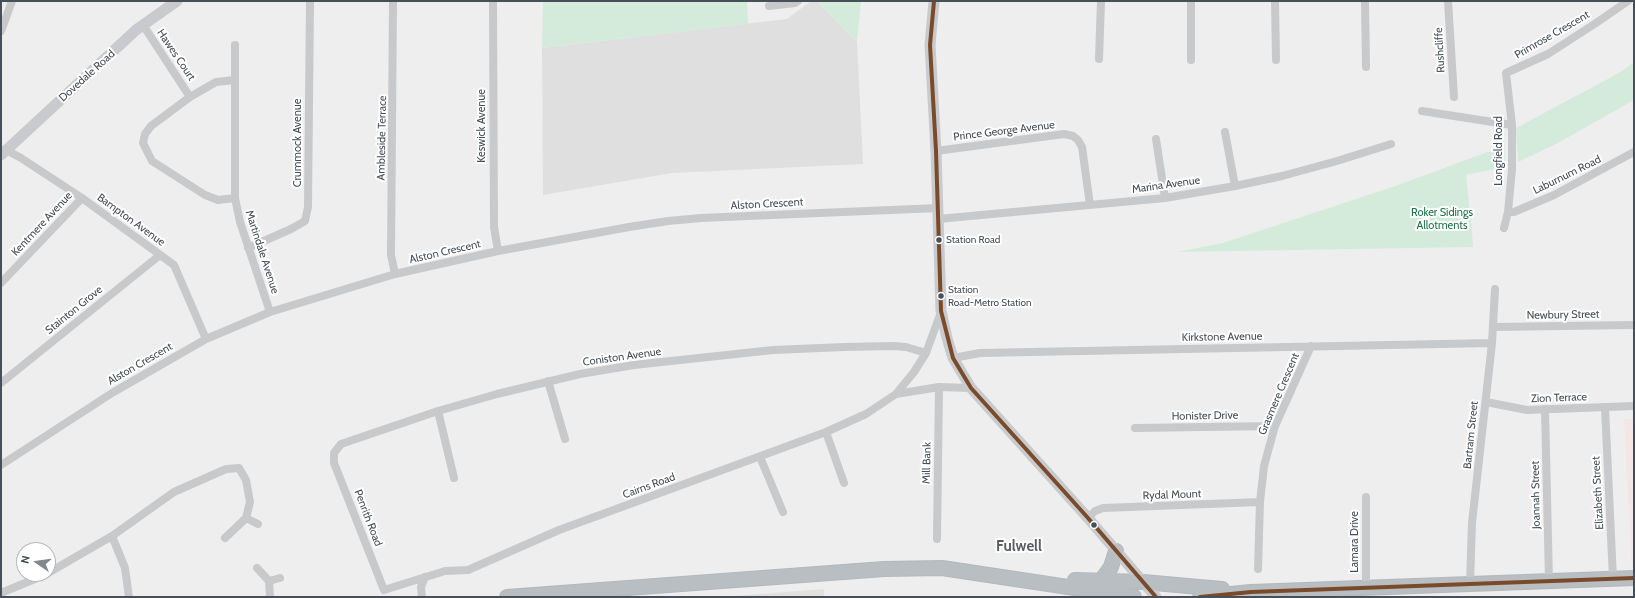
<!DOCTYPE html>
<html>
<head>
<meta charset="utf-8">
<style>
  body { margin:0 }
  #map { position:relative; width:1635px; height:598px; overflow:hidden; background:#eee; font-family:Cabin,sans-serif }
  canvas { display:block }
  .frame { position:absolute; inset:0; border:2px solid #475058; pointer-events:none }
  .north { position:absolute; left:16px; top:542px; width:40px; height:40px; box-sizing:border-box; background:#fff; border:1px solid #b5b9bc; border-radius:50%; rotate:283deg; font-size:11px; font-weight:700; line-height:16px; text-align:center; color:#475058 }
  .north::after { content:''; display:block; margin:auto; width:14px; height:18px; background:#81878c; clip-path:polygon(50% 0,100% 100%,50% 72%,0 100%) }
</style>
</head>
<body>
<div id="map">
<canvas width="1635" height="598"></canvas>
<div class="frame"></div>
<div class="north">N</div>
</div>
<script>
const ctx = document.querySelector('canvas').getContext('2d');
ctx.lineJoin = 'round';
function fill(path, color) {
  ctx.fillStyle = color;
  ctx.fill(path, 'evenodd');
}
function shape(rows) {
  const path = new Path2D();
  for (const r of rows) {
    path.moveTo(r[0], r[1]);
    for (let i = 2; i < r.length; i += 2) path.lineTo(r[i], r[i + 1]);
  }
  return path;
}
function strokePath(path, color, width, dash) {
  ctx.strokeStyle = color;
  ctx.lineWidth = width;
  ctx.lineCap = dash ? 'butt' : 'round';
  ctx.setLineDash(dash || []);
  ctx.stroke(path);
}
function write(font, color, halo, rows, align = 'center') {
  ctx.font = font + ' Cabin,sans-serif';
  ctx.lineWidth = 4;
  ctx.setLineDash([]);
  ctx.textBaseline = 'middle';
  ctx.strokeStyle = halo;
  ctx.fillStyle = color;
  for (const [text, x, y, turn = 0] of rows) {
    ctx.save();
    ctx.translate(x, y);
    ctx.rotate((+turn || 0) * Math.PI / 180);
    ctx.textAlign = isNaN(turn) ? turn : align;
    if (halo) ctx.strokeText(text, 0, 0);
    ctx.fillText(text, 0, 0);
    ctx.restore();
  }
}
fill(shape([
  [824,589,824,597,721,597]
]), '#e3e1db');
fill(shape([
  [811,1,817,1,857,42,863,164,672,173,543,195,542,48,787,19]
]), '#e0dfdf');
fill(shape([
  [1624,419,1634,419,1634,566,1632,567]
]), '#f3e6e5');
fill(shape([
  [543,1,747,1,748,24,542,48],
  [817,1,861,1,857,42],
  [1634,62,1634,100,1558,143,1518,162,1516,128,1619,73],
  [1504,133,1505,167,1466,175,1472,232,1473,247,1177,252,1223,243,1398,185,1493,150,1497,144,1498,137]
]), '#d4ebdc');
const highway = shape([
  [1075,580,1143,582,1222,589],
  [1101,581,1111,567,1116,551],
  [507,597,884,569,942,568,1134,597],
  [1200,597,1251,592,1634,578]
]);
strokePath(highway, '#b3b8bc', 16);
strokePath(shape([
  [393,1,391,255,395,274],
  [493,1,494,227,498,251],
  [1275,1,1276,60],
  [1365,1,1366,67],
  [1448,1,1454,97],
  [769,6,795,3,798,1],
  [143,25,190,97],
  [1,31,12,1],
  [235,45,235,198,240,222,270,312],
  [1099,59,1101,1],
  [1191,60,1191,1],
  [1422,111,1512,125],
  [1225,132,1235,186],
  [1156,139,1165,198],
  [6,150,21,158,82,198,174,265,206,339],
  [936,151,1064,134,1073,136,1078,140,1082,147,1090,205],
  [235,198,218,200,205,195,152,161,143,143,145,134,151,126,190,97,216,82,235,80],
  [1508,212,1514,212,1554,195,1634,152],
  [938,219,1165,198,1235,186,1282,176,1337,161,1391,144],
  [1504,228,1508,212,1512,169,1512,125,1506,73,1548,54,1596,23,1628,1],
  [248,248,291,229,305,221,308,207,310,1],
  [1,283,82,198],
  [941,312,926,353,914,372,896,394,939,387,971,388],
  [1493,327,1634,325],
  [953,358,980,353,1492,343],
  [548,381,565,439],
  [1,383,160,255],
  [1486,402,1527,410,1634,406],
  [1605,407,1613,579],
  [1545,409,1549,581],
  [438,411,454,478],
  [1135,428,1275,426],
  [826,432,844,483],
  [760,457,783,512],
  [1,465,112,393,206,339,270,312,395,274,498,251,629,227,668,221,701,218,938,208],
  [246,518,258,524],
  [1088,518,1095,511,1103,508,1260,502],
  [112,536,125,568,129,597],
  [937,539,939,387],
  [257,568,269,581,270,597],
  [1258,569,1260,502,1264,466,1275,426,1311,346],
  [48,573,112,536,174,492,226,469,239,468,246,480,250,502,246,518,225,538],
  [269,581,280,578],
  [1470,584,1472,523,1492,343,1495,289],
  [1366,588,1366,497],
  [384,590,334,463,334,453,341,444,438,411,497,394,580,374,634,365,773,350,844,347,893,346,906,347,926,353],
  [384,590,445,571,468,570,559,530,826,432,866,414,896,394],
  [1,593,47,574],
  [422,597,421,587,425,577]
]), '#c8c9cb', 8);
strokePath(shape([
  [934,1,930,45,936,151,941,311,947,338,953,358,971,388,1088,518,1156,597],
  [1,155,136,30,177,1]
]), '#c8cacd', 11);
strokePath(highway, '#b9bec2', 14);
strokePath(shape([
  [934,1,930,45,936,151,941,311,953,358,971,388,1088,518,1156,597],
  [1200,597,1251,592,1634,578]
]), '#7a4b2a', 4);
for (const [x, y, r, color] of [
  [939,240,3.5,"#475058"],
  [941,296,3.5,"#475058"],
  [1094,525,3.5,"#475058"]
]) {
  const dot = new Path2D();
  dot.arc(x, y, r, 0, 2 * Math.PI);
  ctx.fillStyle = color;
  ctx.fill(dot);
  strokePath(dot, '#fff', 1.5);
}
write('10px', '#475058', '#fff', [
  ["Station Road",946,240],
  ["Station",948,290],
  ["Road-Metro Station",948,303]
], 'left');
write('11px', '#475058', '#fff', [
  ["Primrose Crescent",1552,35,-30],
  ["Rushcliffe",1440,50,-93],
  ["Hawes Court",176,55,56],
  ["Dovedale Road",87,76,-42],
  ["Keswick Avenue",482,126,-90],
  ["Prince George Avenue",1004,131,-7],
  ["Ambleside Terrace",382,138,-89],
  ["Crummock Avenue",298,143,-90],
  ["Longfield Road",1499,151,-90],
  ["Laburnum Road",1567,175,-26],
  ["Marina Avenue",1166,185,-8],
  ["Alston Crescent",767,204,-3],
  ["Bampton Avenue",131,220,36],
  ["Kentmere Avenue",42,224,-47],
  ["Martindale Avenue",262,252,72],
  ["Alston Crescent",445,252,-13],
  ["Stainton Grove",74,310,-39],
  ["Newbury Street",1563,315,-1],
  ["Kirkstone Avenue",1222,337,-1],
  ["Coniston Avenue",622,357,-8],
  ["Alston Crescent",140,364,-30],
  ["Grasmere Crescent",1279,394,-67],
  ["Zion Terrace",1559,398,-2],
  ["Honister Drive",1205,416,-1],
  ["Bartram Street",1471,435,-84],
  ["Mill Bank",927,463,-89],
  ["Cairns Road",649,486,-20],
  ["Elizabeth Street",1598,493,-93],
  ["Rydal Mount",1172,495,-2],
  ["Joannah Street",1536,495,-91],
  ["Penrith Road",368,518,69],
  ["Lamara Drive",1355,542,-90]
]);
write('11px', '#207146', '#fff', [
  ["Roker Sidings",1442,213],
  ["Allotments",1442,226]
]);
write('bold 15px', '#5a5d61', '#fff', [
  ["Fulwell",1019,547]
]);
</script>
</body>
</html>
